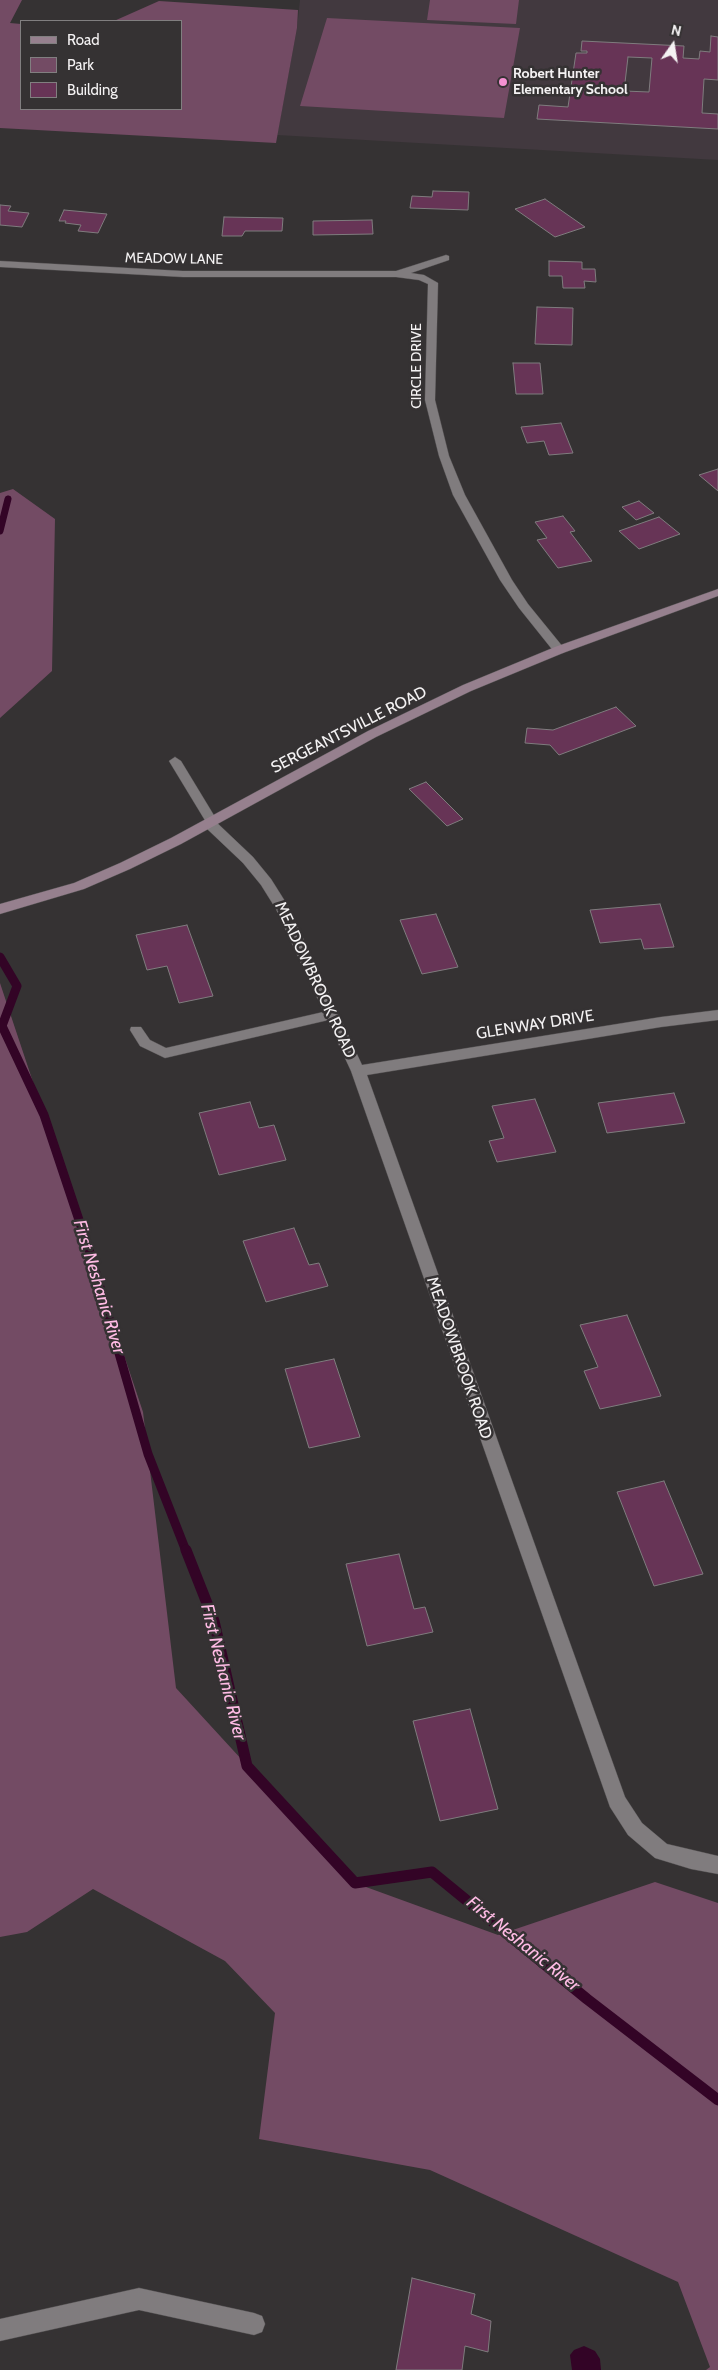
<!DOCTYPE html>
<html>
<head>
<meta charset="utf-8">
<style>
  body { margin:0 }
  #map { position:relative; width:718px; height:2370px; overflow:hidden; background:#353233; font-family:Cabin,sans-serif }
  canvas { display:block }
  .legend { position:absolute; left:20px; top:20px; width:162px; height:90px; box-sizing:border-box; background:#353233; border:1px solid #817f80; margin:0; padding:6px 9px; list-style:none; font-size:15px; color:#f4f2f3 }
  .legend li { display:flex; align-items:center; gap:10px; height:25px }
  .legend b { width:25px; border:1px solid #817f80 }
  .north { position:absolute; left:648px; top:20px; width:50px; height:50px; -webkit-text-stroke:4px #353233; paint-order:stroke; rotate:13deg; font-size:14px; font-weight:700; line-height:20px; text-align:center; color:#f4f2f3 }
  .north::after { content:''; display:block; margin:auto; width:18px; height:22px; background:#f4f2f3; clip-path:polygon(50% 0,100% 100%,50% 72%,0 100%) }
</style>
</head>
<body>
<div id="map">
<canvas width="718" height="2370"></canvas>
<ul class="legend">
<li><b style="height:6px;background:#96808e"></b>Road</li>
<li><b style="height:14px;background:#734b64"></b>Park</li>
<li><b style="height:14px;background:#673456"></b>Building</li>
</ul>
<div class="north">N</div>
</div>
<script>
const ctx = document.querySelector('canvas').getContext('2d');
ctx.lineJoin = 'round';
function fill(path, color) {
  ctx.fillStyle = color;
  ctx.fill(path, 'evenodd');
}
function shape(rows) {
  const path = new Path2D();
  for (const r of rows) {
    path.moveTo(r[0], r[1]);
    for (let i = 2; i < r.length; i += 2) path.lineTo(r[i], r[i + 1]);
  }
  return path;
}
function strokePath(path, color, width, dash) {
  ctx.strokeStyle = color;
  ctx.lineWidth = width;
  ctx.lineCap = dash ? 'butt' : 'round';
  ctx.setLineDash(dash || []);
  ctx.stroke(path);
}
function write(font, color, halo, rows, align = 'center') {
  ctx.font = font + ' Cabin,sans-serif';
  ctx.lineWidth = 5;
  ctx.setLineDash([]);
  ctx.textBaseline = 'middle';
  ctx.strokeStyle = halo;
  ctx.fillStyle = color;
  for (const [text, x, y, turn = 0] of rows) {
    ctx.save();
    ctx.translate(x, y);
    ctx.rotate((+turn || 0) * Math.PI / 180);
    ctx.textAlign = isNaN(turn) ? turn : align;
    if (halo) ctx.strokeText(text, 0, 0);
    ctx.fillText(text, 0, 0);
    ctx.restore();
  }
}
fill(shape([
  [300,0,718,0,718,160,277,135,297,28]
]), '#42393f');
fill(shape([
  [0,0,22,0,10,23,21,24,21,109,181,109,181,21,114,21,159,1,298,10,297,28,276,143,0,128],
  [430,0,519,0,516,24,427,20],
  [327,18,520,28,504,118,300,106],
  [13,489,55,519,52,671,0,718,0,493],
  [0,983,143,1412,176,1688,355,1883,498,1935,655,1882,718,1903,718,2370,706,2370,710,2367,678,2282,430,2170,259,2139,275,2013,225,1961,93,1889,27,1932,0,1937]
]), '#734b64');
fill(shape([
  [584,2346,595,2351,600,2359,601,2370,572,2370,570,2355,574,2350]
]), '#330426');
strokePath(shape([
  [0,531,8,499]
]), '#330426', 7);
strokePath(shape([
  [0,957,17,986,2,1026,44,1115,91,1256,148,1454,186,1551]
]), '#330426', 9);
strokePath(shape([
  [186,1550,214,1621,247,1766,355,1883,432,1872,587,1999,718,2100]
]), '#330426', 11);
const building = shape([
  [711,36,718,37,718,80,704,79,702,113,718,114,718,129,537,119,539,105,568,107,576,53,587,53,587,51,581,51,582,41,684,46,683,58,699,59,700,51,710,52,711,36],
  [628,57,652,58,649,92,624,91,628,57],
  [433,191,469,192,468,210,410,208,412,196,432,197,433,191],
  [545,199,585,227,555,237,515,209,545,199],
  [0,205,11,206,8,211,29,213,22,227,0,225,0,205],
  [64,210,107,214,98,233,78,231,81,225,65,223,66,221,59,221,64,210],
  [224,217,283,218,282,231,245,231,242,236,222,236,224,217],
  [372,220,373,234,313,235,313,221,372,220],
  [549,261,582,262,582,269,595,269,596,282,584,281,585,288,563,288,562,276,549,276,549,261],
  [537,307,573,308,572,345,535,344,537,307],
  [513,363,540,363,543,394,516,394,513,363],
  [561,423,573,453,549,455,544,441,527,443,521,427,561,423],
  [718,469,718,491,699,475,718,469],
  [639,501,654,513,636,520,622,507,639,501],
  [563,516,575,531,570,532,592,561,558,568,537,540,547,538,535,522,563,516],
  [659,517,680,534,639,549,619,531,659,517],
  [616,707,636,726,559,755,550,745,525,743,527,728,553,730,616,707],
  [426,782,463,819,447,826,409,789,426,782],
  [660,904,674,947,644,949,641,939,600,943,590,910,660,904],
  [436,914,458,967,422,974,400,920,436,914],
  [187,925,213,996,179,1003,167,966,147,970,136,935,187,925],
  [674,1093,685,1123,607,1133,598,1103,674,1093],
  [535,1099,556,1152,497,1162,489,1141,504,1138,492,1106,535,1099],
  [250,1102,259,1128,274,1125,286,1160,219,1175,199,1113,250,1102],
  [294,1228,309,1265,319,1263,328,1286,266,1302,243,1241,294,1228],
  [627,1315,661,1396,600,1409,584,1371,598,1367,580,1325,627,1315],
  [334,1359,360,1437,309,1448,285,1369,334,1359],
  [664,1481,703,1574,654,1586,617,1492,664,1481],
  [399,1554,414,1609,425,1607,433,1632,367,1646,346,1564,399,1554],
  [470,1709,498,1809,440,1821,413,1721,470,1709],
  [412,2278,475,2294,471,2314,491,2321,488,2352,465,2346,462,2370,396,2370,412,2278]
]);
fill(building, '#673456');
strokePath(building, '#7f7c7e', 1);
const service = shape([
  [175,757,181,761,218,822,216,825,208,825,206,822,169,761,175,757],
  [332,1010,338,1015,337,1018,165,1058,140,1046,130,1030,131,1027,141,1027,150,1040,166,1048,332,1010]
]);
const minor = shape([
  [446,255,449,256,449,260,411,273,424,275,438,283,435,400,449,456,465,495,512,580,528,604,563,647,565,650,563,653,555,653,519,608,500,580,453,495,439,456,425,400,428,284,419,280,396,277,183,277,0,267,0,261,183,271,396,271,446,255],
  [209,819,214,820,253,857,271,879,288,906,362,1065,661,1017,718,1010,718,1020,661,1027,367,1075,625,1797,642,1823,667,1844,718,1856,718,1874,691,1869,655,1858,628,1835,610,1807,351,1071,276,909,261,885,243,863,204,826,203,823,209,819],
  [139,2288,254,2313,262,2316,265,2324,262,2332,254,2335,139,2310,0,2341,0,2319,139,2288]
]);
const secondary = shape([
  [718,589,718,596,563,653,471,691,376,737,181,844,130,869,84,889,0,914,0,904,74,883,120,863,171,838,368,731,463,685,555,647,718,589]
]);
strokePath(service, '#504e4f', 1);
strokePath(minor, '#504e4f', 1);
strokePath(secondary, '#504e4f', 1);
fill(service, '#807c7e');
fill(minor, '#807c7e');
fill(secondary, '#96808e');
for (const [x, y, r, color] of [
  [503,82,5,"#f591d2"]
]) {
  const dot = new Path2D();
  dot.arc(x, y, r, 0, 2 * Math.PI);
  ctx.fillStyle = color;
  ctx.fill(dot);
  strokePath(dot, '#353233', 2);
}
write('bold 14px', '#f4f2f3', '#353233', [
  ["Robert Hunter",513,74],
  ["Elementary School",513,90]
], 'left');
write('14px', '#f4f2f3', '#353233', [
  ["MEADOW LANE",174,259,1],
  ["CIRCLE DRIVE",417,366,-90]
]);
write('16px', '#f4f2f3', '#353233', [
  ["SERGEANTSVILLE ROAD",349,730,-27],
  ["MEADOWBROOK ROAD",315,980,65],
  ["GLENWAY DRIVE",535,1025,-9],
  ["MEADOWBROOK ROAD",459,1358,71]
]);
write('italic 18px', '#febbe4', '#353233', [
  ["First Neshanic River",99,1287,73],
  ["First Neshanic River",223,1672,76],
  ["First Neshanic River",523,1944,39]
]);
</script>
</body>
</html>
